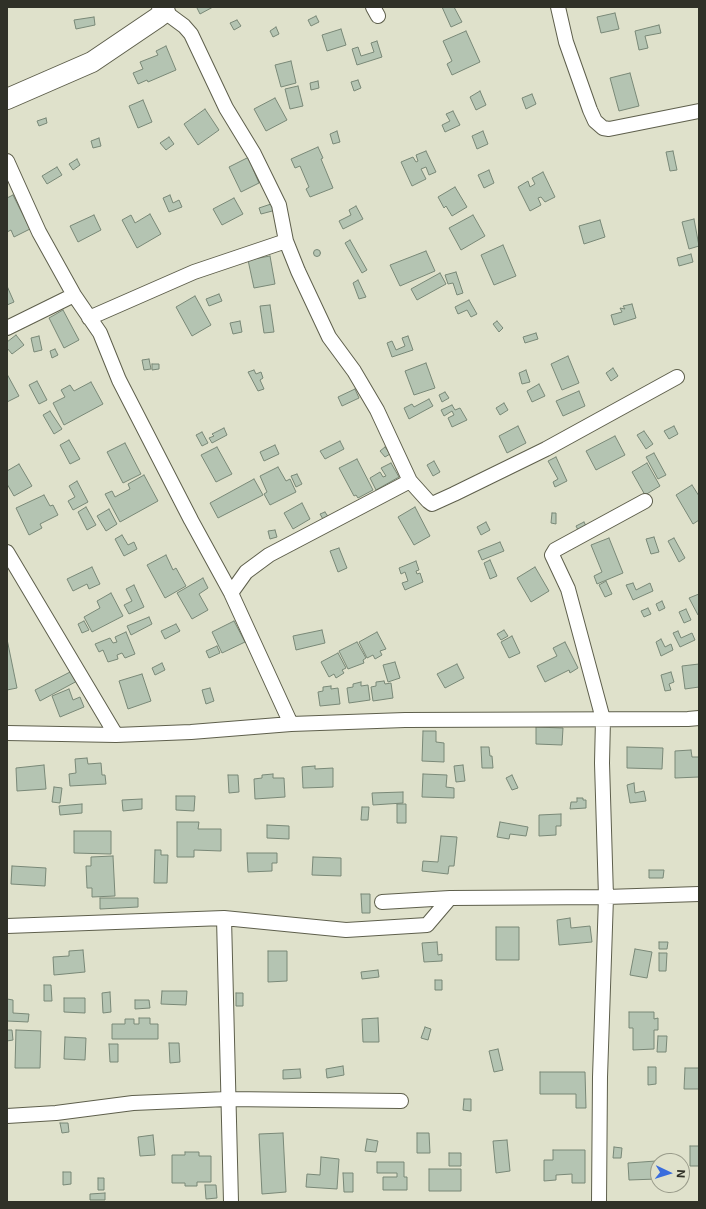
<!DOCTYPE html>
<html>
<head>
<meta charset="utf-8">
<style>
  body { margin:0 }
  #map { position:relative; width:706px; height:1209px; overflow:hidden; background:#dfe1cb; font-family:Inter,sans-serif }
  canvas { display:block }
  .frame { position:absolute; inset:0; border:8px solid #303128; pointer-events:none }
  .north { position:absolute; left:650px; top:1153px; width:40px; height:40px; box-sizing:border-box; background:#dfe1cb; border:1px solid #999b8a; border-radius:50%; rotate:94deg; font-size:11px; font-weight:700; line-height:16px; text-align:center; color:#303128 }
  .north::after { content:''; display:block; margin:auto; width:14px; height:18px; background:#3a6ddd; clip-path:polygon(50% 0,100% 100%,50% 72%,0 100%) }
</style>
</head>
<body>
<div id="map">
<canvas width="706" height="1209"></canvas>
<div class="frame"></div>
<div class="north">N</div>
</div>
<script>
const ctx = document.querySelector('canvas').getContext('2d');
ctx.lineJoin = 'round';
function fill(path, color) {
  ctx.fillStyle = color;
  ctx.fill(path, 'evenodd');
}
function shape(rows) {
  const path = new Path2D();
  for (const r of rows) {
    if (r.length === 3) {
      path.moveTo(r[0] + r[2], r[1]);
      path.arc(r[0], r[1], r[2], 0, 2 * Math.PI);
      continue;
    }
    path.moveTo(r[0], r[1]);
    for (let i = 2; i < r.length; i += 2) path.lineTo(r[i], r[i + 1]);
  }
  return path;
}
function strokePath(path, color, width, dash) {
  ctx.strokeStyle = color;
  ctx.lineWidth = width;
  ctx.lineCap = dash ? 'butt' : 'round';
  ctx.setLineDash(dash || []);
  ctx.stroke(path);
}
const building = shape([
  [198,7,213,7,200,14,197,8,198,7],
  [442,7,454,7,462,22,451,27,442,7],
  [615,13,619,29,601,33,597,17,615,13],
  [316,16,319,22,311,26,308,20,316,16],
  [94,17,95,25,76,29,74,20,94,17],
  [237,20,241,26,234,30,230,23,237,20],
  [659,25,661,33,645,36,648,48,639,50,635,31,659,25],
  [276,27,279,34,273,37,270,31,276,27],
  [341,29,346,45,327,51,322,35,341,29],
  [466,31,480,62,452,75,447,64,452,61,443,41,466,31],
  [377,41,382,57,357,65,352,49,358,47,361,56,374,52,371,43,377,41],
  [166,46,176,70,148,82,147,80,138,84,133,73,143,69,140,62,158,55,156,51,166,46],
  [291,61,296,83,281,87,275,65,291,61],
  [630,73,639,106,619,111,610,78,630,73],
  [358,80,361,88,354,91,351,82,358,80],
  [318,81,319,88,311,90,310,83,318,81],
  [298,86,303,106,290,109,285,89,298,86],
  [480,91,486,105,476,110,470,97,480,91],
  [532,94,536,104,526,109,522,98,532,94],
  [275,98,287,120,266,131,254,109,275,98],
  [143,100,152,122,138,128,129,106,143,100],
  [205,109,219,130,198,145,184,124,205,109],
  [453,111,460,125,445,132,442,125,450,121,446,114,453,111],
  [46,118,47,123,39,126,37,121,46,118],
  [337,131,340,142,333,144,330,134,337,131],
  [483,131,488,144,477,149,472,136,483,131],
  [169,137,174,144,166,150,160,143,169,137],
  [99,138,101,146,93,148,91,141,99,138],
  [318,147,323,158,321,159,333,188,310,197,306,189,309,187,300,166,295,168,291,159,318,147],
  [426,151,436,172,429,175,426,167,421,169,426,179,412,186,401,162,413,157,416,162,418,161,416,155,426,151],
  [673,151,677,170,670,171,666,152,673,151],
  [253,155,258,167,253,169,259,183,241,192,229,167,253,155],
  [77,159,80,165,73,170,69,164,77,159],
  [57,167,62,175,47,184,42,176,57,167],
  [489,170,494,183,484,188,478,175,489,170],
  [543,172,555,197,545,202,541,197,538,198,541,205,530,211,518,187,528,181,530,187,535,184,532,178,543,172],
  [455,187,467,207,452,216,446,206,444,208,438,197,455,187],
  [13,195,30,229,14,237,11,230,7,232,7,198,13,195],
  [170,195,173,203,179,200,182,207,169,212,163,198,170,195],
  [234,198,243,214,222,225,213,209,234,198],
  [274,203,276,210,261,214,259,208,274,203],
  [356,206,363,219,343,229,339,221,351,215,349,210,356,206],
  [150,214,161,234,137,248,122,220,131,215,135,223,150,214],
  [94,215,101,230,78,242,70,226,94,215],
  [473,215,485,236,461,250,449,228,473,215],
  [694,219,699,246,689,249,682,222,694,219],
  [600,220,605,237,584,244,579,226,600,220],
  [350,240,367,270,362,273,345,243,350,240],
  [503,245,516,276,494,285,481,255,503,245],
  [317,253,3.5],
  [426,251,435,271,400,286,390,265,426,251],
  [691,254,693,262,679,266,677,258,691,254],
  [270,256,275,284,254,288,248,260,270,256],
  [456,272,463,293,457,295,453,283,448,284,445,275,456,272],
  [440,273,446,284,417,300,411,289,440,273],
  [358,280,366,297,359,299,353,283,358,280],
  [7,286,14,302,7,305,7,286],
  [219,294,222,301,209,306,206,299,219,294],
  [195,296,211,325,192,336,176,307,195,296],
  [469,300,477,314,471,317,467,310,458,314,455,307,469,300],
  [632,304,636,318,614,325,611,315,622,312,620,308,625,309,623,306,632,304],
  [270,305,274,332,264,333,260,306,270,305],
  [63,310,79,340,64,348,49,318,63,310],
  [240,321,242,332,233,334,230,323,240,321],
  [497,321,503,328,499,332,493,324,497,321],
  [536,333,538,339,525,343,523,337,536,333],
  [16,335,24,345,12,354,7,348,7,342,16,335],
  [39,336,42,350,34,352,31,338,39,336],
  [408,336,413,350,392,357,387,343,392,341,396,350,405,346,402,338,408,336],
  [55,349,58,355,52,358,50,351,55,349],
  [568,356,579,383,562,390,551,364,568,356],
  [149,359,151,369,144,370,142,360,149,359],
  [426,363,435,388,414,395,405,371,426,363],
  [152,364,159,364,159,369,152,370,152,364],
  [613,368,618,376,611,381,606,373,613,368],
  [254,370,256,374,261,372,263,378,260,380,264,389,258,391,248,372,254,370],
  [526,370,530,382,522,384,519,373,526,370],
  [7,374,19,396,7,402,7,374],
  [37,381,47,400,39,404,29,385,37,381],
  [91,382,103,404,64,425,53,403,65,397,61,390,70,385,74,391,91,382],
  [539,384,545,396,532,402,527,391,539,384],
  [355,389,359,398,342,406,338,397,355,389],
  [579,391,585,406,563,416,556,401,579,391],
  [445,392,449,398,442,402,439,395,445,392],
  [429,399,433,406,409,419,404,408,412,404,414,407,429,399],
  [504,403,508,410,500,415,496,408,504,403],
  [452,405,455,410,460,408,467,420,452,427,448,418,454,415,452,411,444,416,441,410,452,405],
  [50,411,62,429,54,434,43,415,50,411],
  [518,426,526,443,507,453,499,436,518,426],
  [674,426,678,434,669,439,664,431,674,426],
  [224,428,227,435,212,443,209,438,214,436,212,434,224,428],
  [644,431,653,444,646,449,637,435,644,431],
  [202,432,208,443,202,446,196,435,202,432],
  [615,436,625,455,596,470,586,451,615,436],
  [69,440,80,459,70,464,60,445,69,440],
  [340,441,344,449,325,459,320,451,340,441],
  [125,443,141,474,123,483,107,452,125,443],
  [275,445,279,454,264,461,260,452,275,445],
  [217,447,232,474,216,482,201,455,217,447],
  [385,447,390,454,385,457,380,451,385,447],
  [654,453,666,475,658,479,646,457,654,453],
  [556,457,567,481,555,487,553,482,558,479,548,461,556,457],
  [357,459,373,490,358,498,356,495,354,496,339,468,357,459],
  [434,461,440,472,433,476,427,465,434,461],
  [391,463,399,477,376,490,370,478,380,472,383,477,386,476,381,468,391,463],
  [647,463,660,486,645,495,632,472,647,463],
  [19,464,32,486,14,496,7,484,7,471,19,464],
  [278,467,286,481,290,479,296,492,270,505,264,494,267,492,260,476,278,467],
  [297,474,302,484,296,487,291,476,297,474],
  [144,475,158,501,120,522,105,494,112,491,115,497,130,489,128,484,144,475],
  [254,479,263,495,218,518,210,503,254,479],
  [77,481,88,502,73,510,68,501,75,497,69,486,77,481],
  [692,485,699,496,699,520,693,524,676,495,692,485],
  [44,495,50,506,53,505,58,515,40,524,42,528,29,535,16,508,44,495],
  [302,503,310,519,293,529,284,513,302,503],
  [86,507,96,525,87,530,78,512,86,507],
  [415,507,430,536,414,545,398,517,415,507],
  [109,509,117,524,106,531,97,516,109,509],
  [325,512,329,518,324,521,320,514,325,512],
  [552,513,556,513,556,524,551,523,552,513],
  [486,522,490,530,481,535,477,527,486,522],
  [584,522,588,530,580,534,576,526,584,522],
  [275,530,277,537,270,539,268,531,275,530],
  [122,535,128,545,134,542,137,549,124,556,115,539,122,535],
  [654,537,659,552,651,554,646,539,654,537],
  [609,538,623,573,597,584,594,576,602,572,591,545,609,538],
  [674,538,685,558,679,562,668,541,674,538],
  [500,542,504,551,482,560,478,551,500,542],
  [339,548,347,568,338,572,330,551,339,548],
  [166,555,173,570,176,568,186,586,165,598,147,565,166,555],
  [490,560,497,576,490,579,484,563,490,560],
  [416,561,419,570,416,571,417,574,420,573,423,582,405,590,402,583,408,581,405,572,401,574,399,568,416,561],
  [92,567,100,584,89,589,87,584,73,591,67,579,92,567],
  [535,567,549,591,531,602,517,578,535,567],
  [203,578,208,588,199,594,208,610,192,619,177,593,203,578],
  [606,581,612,594,605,597,599,585,606,581],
  [633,583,636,590,650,583,653,591,633,600,626,585,633,583],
  [134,585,144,607,129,614,124,605,132,601,126,589,134,585],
  [111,593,123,616,92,632,84,617,100,608,97,601,111,593],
  [699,594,699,615,698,615,689,598,699,594],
  [662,601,665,608,659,611,656,604,662,601],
  [648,608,651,614,644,617,641,611,648,608],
  [686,609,691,620,684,623,679,612,686,609],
  [149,617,152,624,131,635,127,626,149,617],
  [84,621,89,630,82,633,78,624,84,621],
  [234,621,245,642,222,653,212,632,234,621],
  [176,624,180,631,165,639,161,631,176,624],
  [322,630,325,643,296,650,293,636,322,630],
  [504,630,508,636,501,640,497,634,504,630],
  [678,631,681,638,692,633,695,640,680,647,673,633,678,631],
  [126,632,135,654,125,658,122,653,117,655,118,659,108,662,103,650,99,652,95,644,110,638,113,643,117,642,115,637,126,632],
  [377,632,386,649,380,651,382,655,375,659,373,655,367,658,359,642,377,632],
  [512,636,520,653,509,658,501,642,512,636],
  [7,639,17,688,7,690,7,639],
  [661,639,665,647,671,644,673,650,661,656,656,642,661,639],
  [357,642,366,658,363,660,364,663,348,669,339,651,357,642],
  [565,642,578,668,570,673,569,670,545,682,537,666,557,656,553,648,565,642],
  [217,646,220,653,209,658,206,651,217,646],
  [338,653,346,668,342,670,344,673,336,678,334,674,329,677,321,662,338,653],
  [395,662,400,678,388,682,383,665,395,662],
  [162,663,165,670,155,675,152,668,162,663],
  [457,664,464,678,445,688,437,674,457,664],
  [699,664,699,687,685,689,682,666,699,664],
  [74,670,79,680,40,701,35,690,74,670],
  [671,672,674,682,669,684,671,690,665,691,661,675,671,672],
  [142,674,151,701,128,709,119,681,142,674],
  [384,681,385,684,391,683,393,698,373,701,371,687,376,686,376,682,384,681],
  [361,682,361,686,368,685,370,700,349,703,347,688,353,687,353,684,361,682],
  [331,686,331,689,338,688,340,704,320,706,318,692,323,691,323,687,331,686],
  [210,688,214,701,206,704,202,690,210,688],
  [69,689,73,700,80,697,84,707,60,717,52,696,69,689],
  [536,727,563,728,562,745,536,744,536,727],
  [423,731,436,731,436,742,444,743,444,762,422,761,423,731],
  [481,747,489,747,490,756,492,756,493,768,482,768,481,747],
  [627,747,663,748,662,769,627,768,627,747],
  [691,750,692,757,699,757,699,777,675,778,675,751,691,750],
  [87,758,88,764,101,763,102,775,105,775,106,784,70,786,69,774,76,773,75,759,87,758],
  [44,765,46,789,17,791,16,768,44,765],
  [463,765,465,781,456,782,454,766,463,765],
  [315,766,315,769,333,768,333,787,303,788,302,767,315,766],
  [273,774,273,778,284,778,285,797,255,799,254,779,262,778,262,775,273,774],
  [423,774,447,775,446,787,454,788,454,798,422,797,423,774],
  [228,775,238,775,239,792,229,793,228,775],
  [512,775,518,788,512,790,506,778,512,775],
  [634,783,635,793,644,791,646,801,630,803,627,785,634,783],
  [54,787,62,788,60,803,52,802,54,787],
  [403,792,403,803,373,805,372,793,403,792],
  [176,796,195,796,194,811,176,810,176,796],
  [577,798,583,798,583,800,586,800,586,808,570,809,571,802,577,802,577,798],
  [142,799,142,809,123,811,122,800,142,799],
  [82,804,82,813,60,815,59,806,82,804],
  [397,804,406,804,406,823,397,823,397,804],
  [362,807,369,807,368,820,361,820,362,807],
  [561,814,561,826,556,826,556,835,539,836,539,815,561,814],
  [177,822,199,822,198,829,221,829,221,851,194,850,194,857,177,857,177,822],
  [500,822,528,827,526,836,510,834,509,839,497,837,500,822],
  [267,825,289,826,289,839,267,838,267,825],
  [74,831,111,831,111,854,74,853,74,831],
  [441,836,457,837,454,866,449,866,448,874,422,871,423,861,438,862,441,836],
  [155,850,161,850,161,855,168,855,167,883,154,883,155,850],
  [247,853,277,853,277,863,272,863,272,871,248,872,247,853],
  [113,856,115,896,92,897,92,888,87,888,86,866,91,866,91,857,113,856],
  [313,857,341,858,341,876,312,875,313,857],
  [12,866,46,868,45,886,11,884,12,866],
  [649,870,664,870,663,878,649,878,649,870],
  [361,894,370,894,370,913,362,913,361,894],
  [100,898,138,898,138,907,100,909,100,898],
  [570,918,571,928,590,926,592,942,559,945,557,920,570,918],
  [496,927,519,927,519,960,496,960,496,927],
  [437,942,438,955,442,954,442,961,424,962,422,943,437,942],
  [659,942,668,942,667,949,659,949,659,942],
  [635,949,652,952,647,978,630,975,635,949],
  [83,950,85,972,54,975,53,957,69,956,69,951,83,950],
  [268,951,287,951,287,981,268,982,268,951],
  [659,953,667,953,666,971,659,971,659,953],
  [378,970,379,977,362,979,361,972,378,970],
  [435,980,442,980,442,990,435,990,435,980],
  [44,985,51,985,52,1001,44,1001,44,985],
  [162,991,187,991,186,1005,161,1004,162,991],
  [110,992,111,1012,103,1013,102,993,110,992],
  [236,993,243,993,243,1006,236,1006,236,993],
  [64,998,85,998,85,1013,64,1012,64,998],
  [7,999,13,1000,13,1013,29,1014,28,1022,7,1021,7,999],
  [135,1000,149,1000,150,1008,135,1009,135,1000],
  [629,1012,654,1012,654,1019,658,1018,658,1030,654,1030,654,1049,633,1050,633,1028,629,1028,629,1012],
  [139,1018,150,1018,150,1024,158,1024,158,1039,112,1039,112,1024,125,1024,125,1019,134,1019,134,1024,139,1024,139,1018],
  [378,1018,379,1042,363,1042,362,1019,378,1018],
  [425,1027,431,1029,428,1040,421,1038,425,1027],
  [7,1030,12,1030,13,1040,7,1041,7,1030],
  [16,1030,41,1031,40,1068,15,1068,16,1030],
  [658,1036,667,1036,666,1052,657,1052,658,1036],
  [65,1037,86,1038,85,1060,64,1059,65,1037],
  [169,1043,179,1043,180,1062,170,1063,169,1043],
  [109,1044,118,1044,118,1062,110,1062,109,1044],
  [498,1049,503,1070,494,1072,489,1051,498,1049],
  [343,1066,344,1075,327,1078,326,1069,343,1066],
  [648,1067,656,1067,656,1084,648,1085,648,1067],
  [685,1068,699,1068,699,1089,684,1089,685,1068],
  [300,1069,301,1078,283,1079,283,1070,300,1069],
  [540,1072,585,1072,586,1108,576,1108,576,1094,540,1094,540,1072],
  [464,1099,471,1099,471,1111,463,1110,464,1099],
  [60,1123,68,1123,69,1132,62,1133,60,1123],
  [283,1133,286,1192,262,1194,259,1134,283,1133],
  [417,1133,429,1133,430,1153,417,1153,417,1133],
  [153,1135,155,1155,140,1156,138,1137,153,1135],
  [367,1139,378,1141,376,1152,365,1151,367,1139],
  [507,1140,510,1171,496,1173,493,1141,507,1140],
  [690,1146,699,1146,699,1166,690,1166,690,1146],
  [614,1147,622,1148,621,1158,613,1158,614,1147],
  [553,1150,585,1150,585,1183,572,1183,572,1174,556,1175,556,1180,544,1181,544,1160,553,1160,553,1150],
  [185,1152,199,1152,199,1156,211,1156,211,1182,197,1182,197,1186,185,1186,185,1183,172,1183,172,1155,185,1155,185,1152],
  [449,1153,461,1153,461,1166,449,1166,449,1153],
  [321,1157,339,1159,337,1189,306,1187,307,1174,320,1175,321,1157],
  [656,1161,657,1179,629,1180,628,1163,656,1161],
  [377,1162,404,1162,404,1177,407,1177,407,1190,383,1190,383,1177,397,1177,397,1173,377,1173,377,1162],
  [429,1169,461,1169,461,1191,429,1191,429,1169],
  [63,1172,71,1172,71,1184,63,1185,63,1172],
  [343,1173,353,1173,353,1192,344,1192,343,1173],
  [98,1178,104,1178,104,1190,98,1190,98,1178],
  [205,1185,216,1185,217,1198,206,1199,205,1185],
  [105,1193,105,1200,90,1200,90,1194,105,1193]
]);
fill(building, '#b4c4b2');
strokePath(building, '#798877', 1);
const street = shape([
  [373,7,378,16],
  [558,7,566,42,590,110,595,121,603,128,609,129,699,111],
  [165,12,184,26,191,34,226,108,254,154,279,205,286,241,298,271,329,337,354,371,377,410,410,481,428,501,432,504,454,494,546,449,677,377],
  [7,161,39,232,74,295,100,333,119,380,191,520,231,593,291,724],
  [89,318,194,272,286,241],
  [7,328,74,295],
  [7,552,116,735],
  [231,593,246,572,269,555,410,481],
  [7,733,116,735,191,732,291,724,405,720,688,719,699,718],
  [382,902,450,898],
  [224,918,231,1202],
  [7,926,224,918,346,930,427,925,450,898,606,897,699,894],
  [7,1116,56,1113,133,1103,227,1099,401,1101],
  [599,1202,600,1077,606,897,602,763,603,719,568,589,552,555,555,550,645,501]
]);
const secondary = shape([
  [7,99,92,62,157,18,165,12,162,7]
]);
strokePath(street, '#5e5f4c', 16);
strokePath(secondary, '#5e5f4c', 22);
strokePath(street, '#fff', 14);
strokePath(secondary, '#fff', 20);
</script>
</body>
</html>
